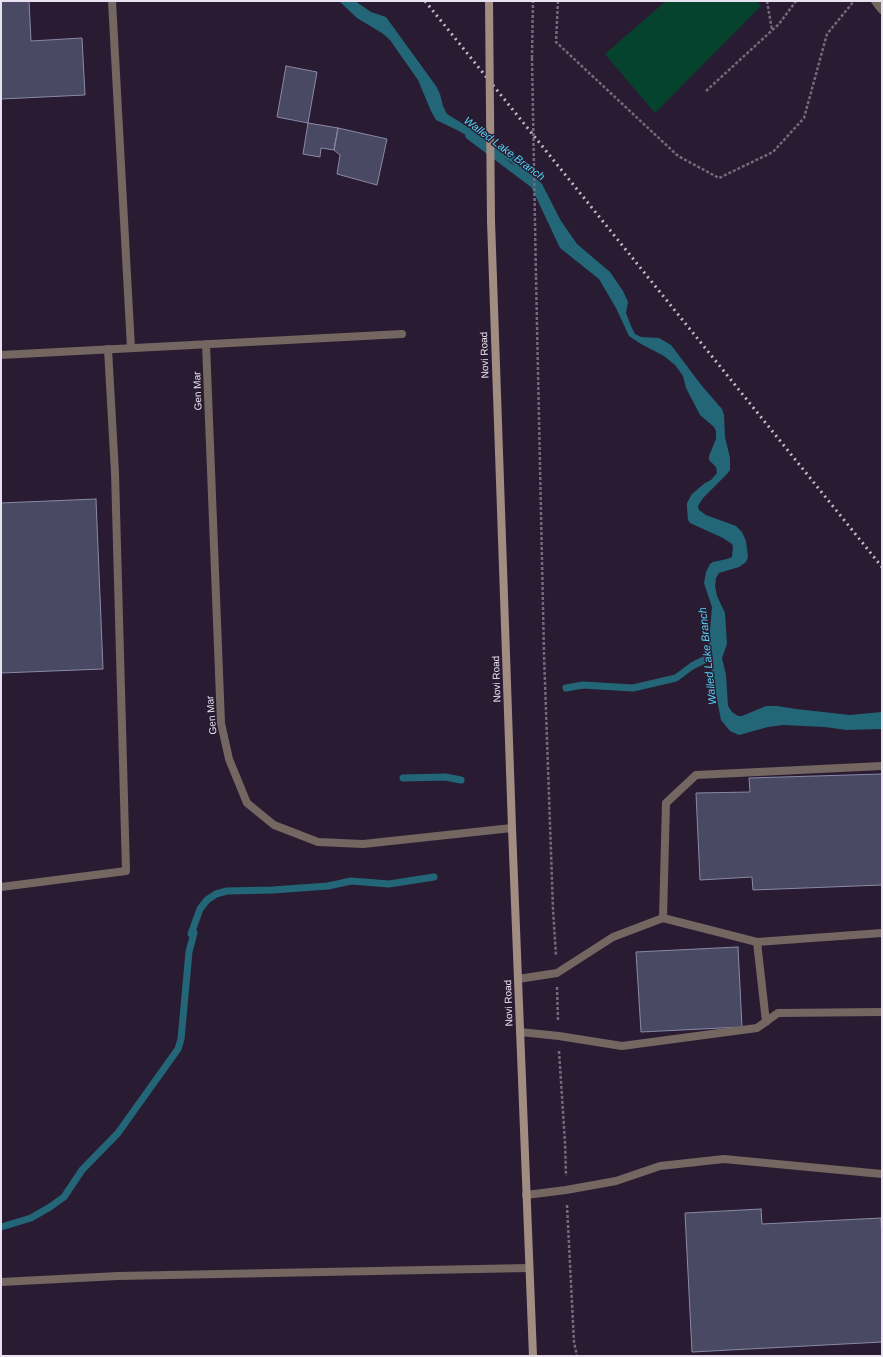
<!DOCTYPE html>
<html>
<head>
<meta charset="utf-8">
<style>
  body { margin:0 }
  #map { position:relative; width:883px; height:1357px; overflow:hidden; background:#291c32; font-family:Arial,sans-serif }
  canvas { display:block }
  .frame { position:absolute; inset:0; border:2px solid #e8e1f0; pointer-events:none }
</style>
</head>
<body>
<div id="map">
<canvas width="883" height="1357"></canvas>
<div class="frame"></div>
</div>
<script>
const ctx = document.querySelector('canvas').getContext('2d');
ctx.lineJoin = 'round';
function fill(path, color) {
  ctx.fillStyle = color;
  ctx.fill(path, 'evenodd');
}
function shape(rows) {
  const path = new Path2D();
  for (const r of rows) {
    path.moveTo(r[0], r[1]);
    for (let i = 2; i < r.length; i += 2) path.lineTo(r[i], r[i + 1]);
  }
  return path;
}
function strokePath(path, color, width, dash) {
  ctx.strokeStyle = color;
  ctx.lineWidth = width;
  ctx.lineCap = dash ? 'butt' : 'round';
  ctx.setLineDash(dash || []);
  ctx.stroke(path);
}
function write(font, color, halo, rows, align = 'center') {
  ctx.font = font + ' Arial,sans-serif';
  ctx.lineWidth = 3;
  ctx.setLineDash([]);
  ctx.textBaseline = 'middle';
  ctx.strokeStyle = halo;
  ctx.fillStyle = color;
  for (const [text, x, y, turn = 0] of rows) {
    ctx.save();
    ctx.translate(x, y);
    ctx.rotate((+turn || 0) * Math.PI / 180);
    ctx.textAlign = isNaN(turn) ? turn : align;
    if (halo) ctx.strokeText(text, 0, 0);
    ctx.fillText(text, 0, 0);
    ctx.restore();
  }
}
fill(shape([
  [666,1,756,1,761,6,655,113,605,54]
]), '#05432f');
fill(shape([
  [339,1,355,1,371,12,386,17,436,86,440,94,443,106,447,114,515,156,542,184,561,221,577,244,610,272,623,291,628,302,626,313,631,326,635,334,641,337,659,338,671,345,702,386,722,409,724,415,725,437,730,458,730,470,727,474,703,498,698,506,699,510,706,515,736,526,742,532,746,541,748,557,746,562,739,567,719,573,716,578,715,586,717,596,725,613,727,644,722,658,726,675,728,706,732,712,738,716,742,716,766,706,777,706,796,709,850,715,882,712,882,729,846,730,825,727,783,725,768,727,739,735,730,731,721,720,708,652,712,607,704,583,706,572,710,564,713,562,727,559,732,557,733,547,732,544,723,538,690,523,688,520,687,508,687,503,692,494,705,483,711,480,717,473,716,467,709,460,709,456,716,439,716,431,714,427,700,415,686,388,683,376,675,365,664,356,641,344,629,336,616,308,599,279,560,248,529,182,512,163,459,131,436,120,431,111,418,80,390,40,382,33,357,18]
]), '#236678');
strokePath(shape([
  [469,136,534,185],
  [566,688,583,685,633,688,676,678,692,666,706,659,718,658],
  [403,778,445,777,461,780],
  [1,1227,31,1218,50,1207,64,1197,82,1170,118,1133,178,1049,181,1039,189,952,194,933,191,934,200,909,207,900,216,894,227,891,273,890,328,886,351,881,389,884,434,877]
]), '#236678', 7);
const building = shape([
  [1,1,29,1,31,41,82,38,85,95,1,99,1,1],
  [286,66,317,72,308,123,277,117,286,66],
  [308,123,338,128,334,150,321,148,320,157,303,154,308,123],
  [338,128,387,139,377,185,337,174,340,155,334,150,338,128],
  [96,499,103,669,1,673,1,503,96,499],
  [882,774,882,885,753,890,752,877,700,880,696,793,750,792,749,778,882,774],
  [738,947,742,1027,641,1032,636,952,738,947],
  [761,1209,762,1224,881,1218,882,1242,882,1342,692,1352,685,1213,761,1209]
]);
fill(building, '#494963');
strokePath(building, '#8a8aa7', 1);
strokePath(shape([
  [558,1,556,42,678,156,719,178,773,152,804,118,827,34,854,1],
  [767,1,772,30],
  [532,58,533,1],
  [706,91,779,24,796,1],
  [536,277,544,654,553,909,556,956],
  [557,987,558,1020],
  [559,1051,565,1142,566,1176],
  [567,1205,574,1342,577,1356]
]), '#74697d', 2.5, [3, 2]);
strokePath(shape([
  [112,1,131,348],
  [875,1,882,10],
  [1,887,126,871,115,473,108,349],
  [663,918,757,942,882,933],
  [757,942,766,1022],
  [518,979,557,973,613,937,663,918,666,803,696,775,882,766],
  [520,1032,559,1036,622,1046,757,1028,778,1013,882,1012],
  [526,1195,566,1190,616,1181,660,1166,724,1159,882,1174],
  [1,1282,118,1276,529,1268]
]), '#746660', 8);
strokePath(shape([
  [206,344,221,723,229,759,247,803,274,825,318,842,363,844,512,828],
  [1,355,402,334]
]), '#746660', 8);
strokePath(shape([
  [491,221,512,828,533,1356]
]), '#a28d83', 8);
strokePath(shape([
  [425,1,882,567]
]), '#c1b9c9', 3, [2, 4]);
strokePath(shape([
  [532,58,536,277]
]), '#74697d', 2.5, [3, 2]);
strokePath(shape([
  [489,1,491,221]
]), '#a28d83', 8);
write('10px', '#e8e1f0', '#291c32', [
  ["Novi Road",485,355,-92],
  ["Gen Mar",198,391,-92],
  ["Novi Road",497,679,-92],
  ["Gen Mar",212,715,-95],
  ["Novi Road",509,1003,-92]
]);
write('italic 11px', '#54d2f4', '#291c32', [
  ["Walled Lake Branch",504,149,37],
  ["Walled Lake Branch",708,656,-96]
]);
</script>
</body>
</html>
